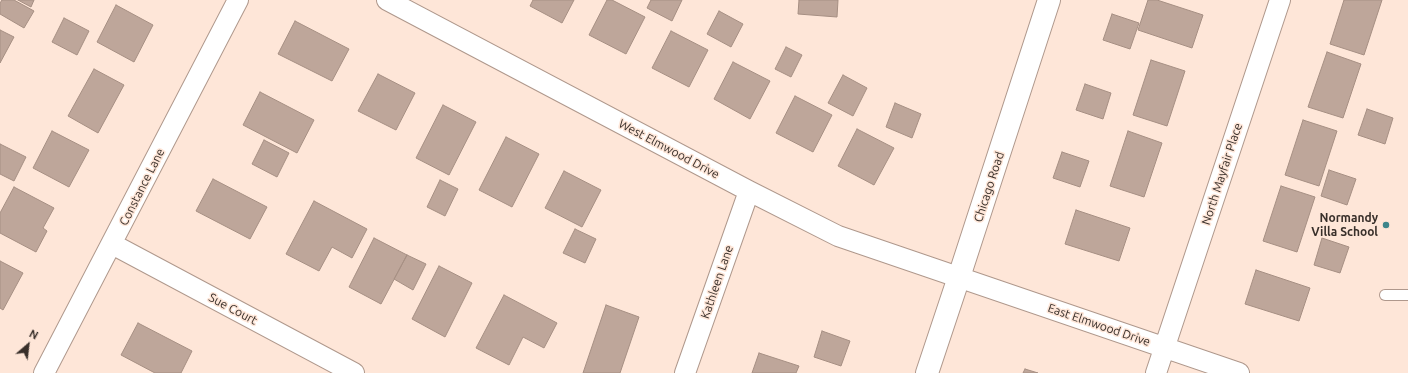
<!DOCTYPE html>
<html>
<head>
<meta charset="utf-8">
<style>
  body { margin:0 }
  #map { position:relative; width:1408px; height:373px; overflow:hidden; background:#fee6d8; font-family:Ubuntu,sans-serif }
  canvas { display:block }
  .north { position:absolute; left:8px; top:325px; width:40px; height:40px; -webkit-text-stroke:3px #fee6d8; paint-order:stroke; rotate:28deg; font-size:11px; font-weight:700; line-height:16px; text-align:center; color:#382f2a }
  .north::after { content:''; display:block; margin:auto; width:14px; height:18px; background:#382f2a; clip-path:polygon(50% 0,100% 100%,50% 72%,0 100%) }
</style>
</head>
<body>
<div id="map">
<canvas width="1408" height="373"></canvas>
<div class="north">N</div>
</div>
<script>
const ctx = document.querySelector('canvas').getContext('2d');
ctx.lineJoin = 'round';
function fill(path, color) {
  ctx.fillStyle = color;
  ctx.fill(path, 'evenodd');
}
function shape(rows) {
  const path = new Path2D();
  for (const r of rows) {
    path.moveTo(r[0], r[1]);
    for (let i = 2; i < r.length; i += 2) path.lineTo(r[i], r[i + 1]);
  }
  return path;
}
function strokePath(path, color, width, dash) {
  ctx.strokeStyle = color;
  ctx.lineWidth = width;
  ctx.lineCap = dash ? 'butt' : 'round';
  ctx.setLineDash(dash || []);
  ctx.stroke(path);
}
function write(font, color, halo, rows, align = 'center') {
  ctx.font = font + ' Ubuntu,sans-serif';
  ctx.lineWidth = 3;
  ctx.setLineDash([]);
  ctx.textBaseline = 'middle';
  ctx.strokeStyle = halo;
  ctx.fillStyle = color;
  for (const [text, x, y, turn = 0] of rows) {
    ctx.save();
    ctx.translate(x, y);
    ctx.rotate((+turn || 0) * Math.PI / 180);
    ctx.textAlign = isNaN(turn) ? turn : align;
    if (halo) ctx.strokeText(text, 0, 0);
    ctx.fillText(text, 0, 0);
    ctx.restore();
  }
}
const building = shape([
  [2,0,14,0,34,11,24,28,0,14,0,3,2,0],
  [18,0,34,0,31,7,18,0],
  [533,0,574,0,562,23,530,6,533,0],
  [607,0,612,0,645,17,626,54,589,35,607,0],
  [651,0,682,0,672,21,647,8,651,0],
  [799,0,838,0,837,17,798,14,799,0],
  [1148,0,1157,0,1203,15,1192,48,1138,30,1148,0],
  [1344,0,1382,0,1364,55,1330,44,1344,0],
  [116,5,153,25,134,62,97,42,116,5],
  [719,11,743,24,731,47,707,34,719,11],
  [1112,14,1139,23,1130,49,1103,40,1112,14],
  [64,18,89,31,77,55,52,42,64,18],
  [295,21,349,49,332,81,278,54,295,21],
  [0,30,14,37,0,63,0,30],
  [671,31,708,50,689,87,652,68,671,31],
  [786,47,802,55,791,77,775,69,786,47],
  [1327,52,1361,64,1343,118,1308,107,1327,52],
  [1151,60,1185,71,1167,126,1133,115,1151,60],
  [733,62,770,81,750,119,714,99,733,62],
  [94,69,124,85,98,133,68,116,94,69],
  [378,74,415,93,396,130,358,111,378,74],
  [843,75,867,88,853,116,828,103,843,75],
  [1085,84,1111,93,1103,119,1076,110,1085,84],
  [260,92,314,120,297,153,243,125,260,92],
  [795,96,832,115,813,152,776,133,795,96],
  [895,103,921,114,912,138,886,127,895,103],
  [443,105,476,122,449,175,416,158,443,105],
  [1367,109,1393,118,1385,144,1358,135,1367,109],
  [1303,120,1337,131,1319,186,1285,175,1303,120],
  [857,129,894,148,874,185,838,166,857,129],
  [52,131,89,150,69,187,33,168,52,131],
  [1128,131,1162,143,1144,197,1110,186,1128,131],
  [506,137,539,154,512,207,479,190,506,137],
  [264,140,289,153,277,177,252,164,264,140],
  [0,144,26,157,14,181,0,174,0,144],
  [1062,152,1089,161,1080,187,1053,178,1062,152],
  [1329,170,1356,179,1347,205,1321,196,1329,170],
  [564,171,601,190,582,227,545,208,564,171],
  [213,179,267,207,250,239,196,211,213,179],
  [440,180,458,189,445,216,427,207,440,180],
  [1281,186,1315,197,1297,252,1263,241,1281,186],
  [14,187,54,208,43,228,47,231,36,252,0,233,0,213,14,187],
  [314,201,367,229,352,258,332,247,319,271,286,254,314,201],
  [1076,210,1130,228,1119,261,1065,244,1076,210],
  [575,229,596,239,585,263,563,253,575,229],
  [374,238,407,255,381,304,349,287,374,238],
  [1322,238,1349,247,1340,273,1314,265,1322,238],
  [407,255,426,264,413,290,394,279,407,255],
  [0,261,23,273,3,310,0,308,0,261],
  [439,266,472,283,445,337,412,319,439,266],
  [1256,270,1310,288,1299,321,1245,304,1256,270],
  [504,295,557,323,544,348,523,337,509,365,476,348,504,295],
  [606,305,639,317,620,373,583,373,606,305],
  [138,323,192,351,181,373,155,373,121,355,138,323],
  [822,331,850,341,841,366,814,357,822,331],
  [759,353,799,366,796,373,752,373,759,353],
  [1025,369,1038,373,1023,373,1025,369]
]);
fill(building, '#bea69a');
strokePath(building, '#a68f83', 1);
const service = shape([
  [1385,295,1408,295]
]);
const minor = shape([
  [387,0,749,191,838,236,1239,373],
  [112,244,354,373],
  [44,373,238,0],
  [685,373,749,191],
  [1156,373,1280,0]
]);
const tertiary = shape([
  [927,373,959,277,1049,0]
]);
strokePath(service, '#af988c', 12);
strokePath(minor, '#af988c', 22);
strokePath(tertiary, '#af988c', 24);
strokePath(service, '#fff', 10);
strokePath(minor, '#fff', 20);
strokePath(tertiary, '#fff', 22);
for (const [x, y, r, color] of [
  [1386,225,4,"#3d858a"]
]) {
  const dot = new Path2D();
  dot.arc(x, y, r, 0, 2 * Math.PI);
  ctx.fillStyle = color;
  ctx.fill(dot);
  strokePath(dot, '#fee6d8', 1.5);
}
write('12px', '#382f2a', '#fee6d8', [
  ["West Elmwood Drive",669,149,28],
  ["North Mayfair Place",1222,174,-72],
  ["Constance Lane",142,187,-63],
  ["Chicago Road",989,187,-72],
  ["Kathleen Lane",717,282,-71],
  ["Sue Court",233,309,28],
  ["East Elmwood Drive",1099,325,19]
]);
write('bold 12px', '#382f2a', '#fee6d8', [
  ["Normandy",1378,218],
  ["Villa School",1378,232]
], 'right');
</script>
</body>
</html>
